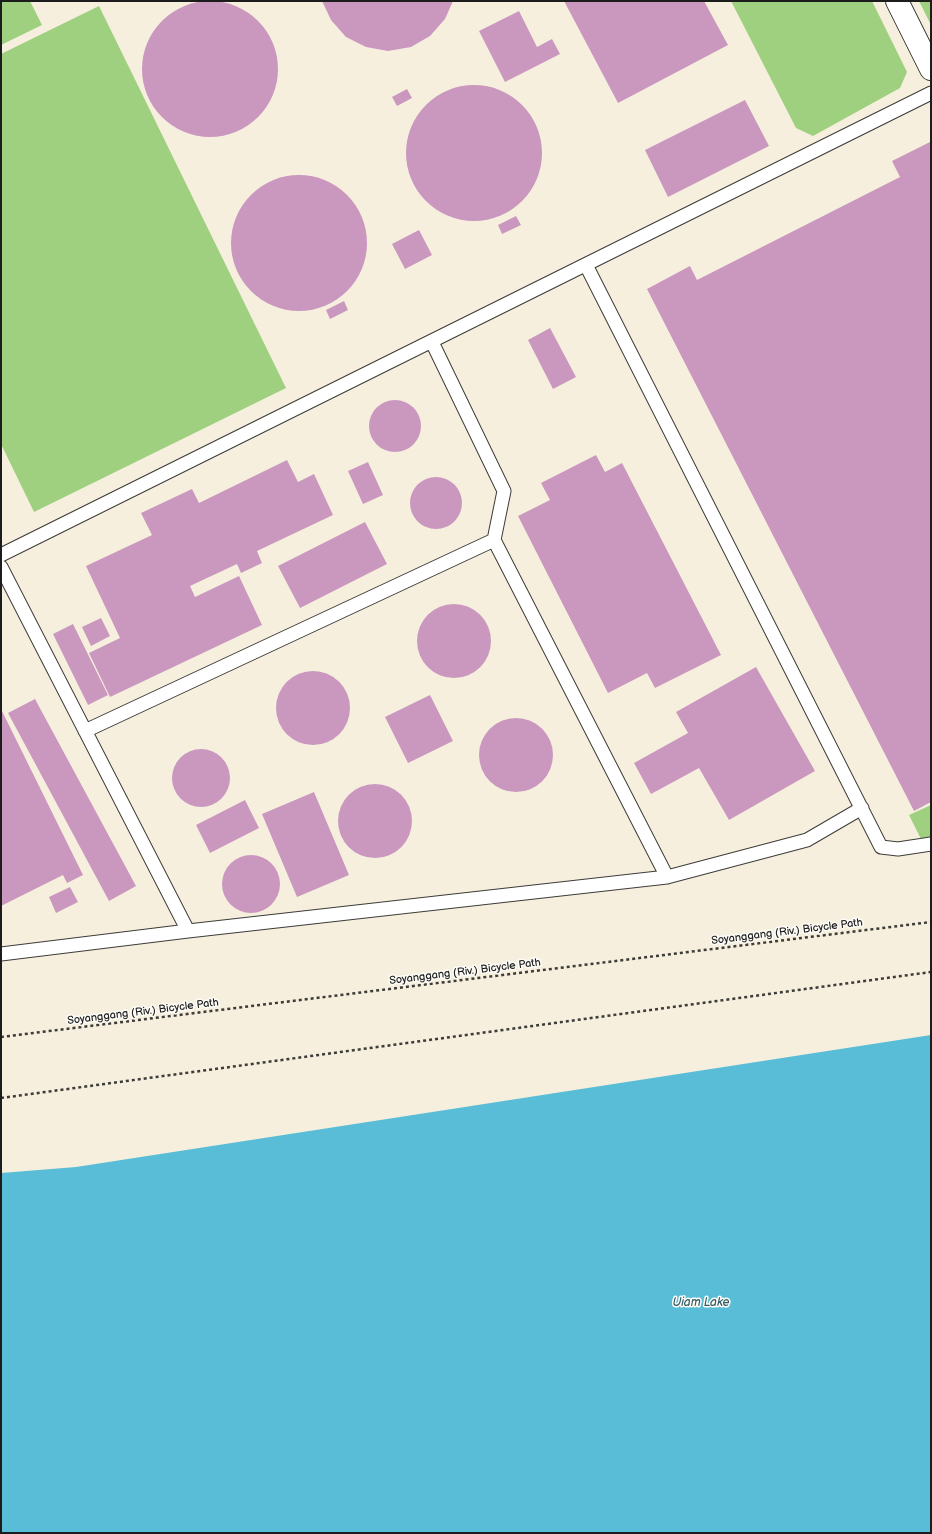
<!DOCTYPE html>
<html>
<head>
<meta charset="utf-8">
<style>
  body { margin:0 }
  #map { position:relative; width:932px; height:1534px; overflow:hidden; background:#f7efde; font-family:"Balsamiq Sans",sans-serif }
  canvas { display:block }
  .frame { position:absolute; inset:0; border:2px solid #1c1c1c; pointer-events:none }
</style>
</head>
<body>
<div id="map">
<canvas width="932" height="1534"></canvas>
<div class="frame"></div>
</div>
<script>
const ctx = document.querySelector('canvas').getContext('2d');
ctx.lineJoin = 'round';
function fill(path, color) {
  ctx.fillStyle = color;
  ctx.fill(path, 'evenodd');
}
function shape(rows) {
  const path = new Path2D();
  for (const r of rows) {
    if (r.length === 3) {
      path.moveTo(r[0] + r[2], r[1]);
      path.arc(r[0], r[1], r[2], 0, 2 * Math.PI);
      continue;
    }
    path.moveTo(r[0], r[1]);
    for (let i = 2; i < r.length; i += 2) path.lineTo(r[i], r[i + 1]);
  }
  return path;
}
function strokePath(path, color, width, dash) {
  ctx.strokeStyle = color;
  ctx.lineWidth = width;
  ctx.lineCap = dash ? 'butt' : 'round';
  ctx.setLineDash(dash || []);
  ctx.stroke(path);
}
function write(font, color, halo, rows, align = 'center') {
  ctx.font = font + ' "Balsamiq Sans",sans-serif';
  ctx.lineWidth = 3;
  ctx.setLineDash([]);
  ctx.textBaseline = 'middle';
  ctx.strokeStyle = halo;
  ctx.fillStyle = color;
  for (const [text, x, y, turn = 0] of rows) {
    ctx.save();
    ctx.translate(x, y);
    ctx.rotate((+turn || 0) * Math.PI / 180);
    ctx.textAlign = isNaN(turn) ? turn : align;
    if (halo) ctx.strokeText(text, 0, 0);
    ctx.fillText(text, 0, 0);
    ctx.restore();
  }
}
fill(shape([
  [1,1,30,1,42,25,1,45],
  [731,1,872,1,907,72,900,88,813,136,796,128],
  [919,1,931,1,931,25],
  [99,6,286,388,34,512,1,444,1,54],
  [931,805,931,837,921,839,909,815]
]), '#9ed080');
fill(shape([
  [931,1035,931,1533,1,1533,1,1173,76,1167]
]), '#59bdd7');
fill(shape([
  [322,1,453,1,445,19,430,36,411,47,388,51,366,47,346,37,331,20],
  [564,1,704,1,728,45,618,103],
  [210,69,68],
  [519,11,537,47,552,39,560,54,505,82,479,31],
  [474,153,68],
  [407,89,412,98,397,106,392,97],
  [745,100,769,146,668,197,645,150],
  [930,142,931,145,931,802,914,811,647,289,690,266,697,280,900,177,892,161],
  [299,243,68],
  [516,216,521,225,502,234,498,225],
  [419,230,432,255,405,269,392,244],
  [344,301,348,310,330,319,326,310],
  [550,328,576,377,553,389,528,340],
  [395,426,26],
  [596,455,605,472,622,463,721,655,655,688,647,673,608,693,518,516,550,500,541,483],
  [287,460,298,482,314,474,333,515,257,551,262,563,241,573,237,564,190,586,195,597,239,576,262,625,110,697,89,653,120,638,86,566,152,535,141,513,192,489,199,503],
  [368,462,383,495,363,504,348,471],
  [436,503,26],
  [365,522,387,564,300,608,278,566],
  [454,641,37],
  [101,618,110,636,91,646,82,627],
  [73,624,108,695,88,705,53,634],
  [756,667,815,771,729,820,699,768,651,794,634,763,688,733,676,712],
  [313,708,37],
  [430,695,453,741,408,763,385,717],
  [35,699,136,886,109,901,8,713],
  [1,709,83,875,67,883,63,875,1,906],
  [516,755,37],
  [201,778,29],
  [375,821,37],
  [314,792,349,875,297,897,262,814],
  [245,800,259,828,210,853,196,825],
  [251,884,29],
  [70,887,78,902,56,913,49,897]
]), '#ca98bf');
const service = shape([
  [586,265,881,847,898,849,931,844],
  [432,342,504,491,494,540,667,877],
  [1,555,931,93],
  [1,567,188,931,1,954],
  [85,731,494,540],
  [188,931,667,877,807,840,862,808]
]);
const minor = shape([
  [897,1,931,69]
]);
strokePath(service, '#3d3c39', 15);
strokePath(minor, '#3d3c39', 24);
strokePath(shape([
  [1,1037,931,922],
  [1,1098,931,972]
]), '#3d3c39', 2.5, [3, 3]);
strokePath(service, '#fff', 13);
strokePath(minor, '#fff', 22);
write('11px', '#1c1c1c', '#fdfcf7', [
  ["Soyanggang (Riv.) Bicycle Path",787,932,-7],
  ["Soyanggang (Riv.) Bicycle Path",465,972,-7],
  ["Soyanggang (Riv.) Bicycle Path",143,1012,-7]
]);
write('italic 12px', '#345c67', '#fdfcf7', [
  ["Uiam Lake",701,1303]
]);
</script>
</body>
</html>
